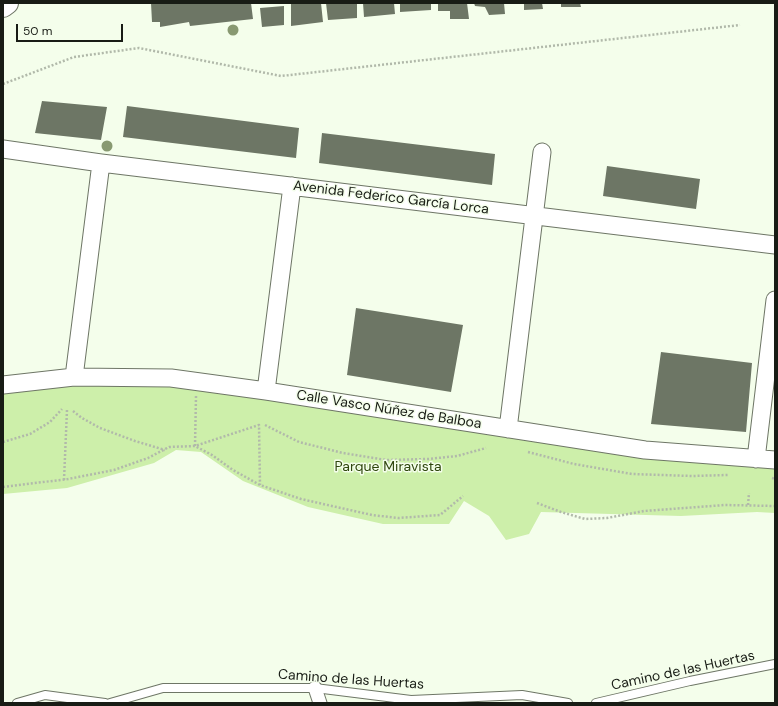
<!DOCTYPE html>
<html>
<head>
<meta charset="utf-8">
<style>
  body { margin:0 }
  #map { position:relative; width:778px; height:706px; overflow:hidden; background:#f4feeb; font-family:"DM Sans",sans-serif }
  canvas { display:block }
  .frame { position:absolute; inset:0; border:4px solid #181c15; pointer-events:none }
  .scale { position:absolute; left:16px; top:24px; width:107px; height:18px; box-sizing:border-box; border:2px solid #181c15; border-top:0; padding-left:5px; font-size:12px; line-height:14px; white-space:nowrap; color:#181c15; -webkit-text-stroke:3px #f4feeb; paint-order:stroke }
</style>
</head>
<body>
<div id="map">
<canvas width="778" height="706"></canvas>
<div class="frame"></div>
<div class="scale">50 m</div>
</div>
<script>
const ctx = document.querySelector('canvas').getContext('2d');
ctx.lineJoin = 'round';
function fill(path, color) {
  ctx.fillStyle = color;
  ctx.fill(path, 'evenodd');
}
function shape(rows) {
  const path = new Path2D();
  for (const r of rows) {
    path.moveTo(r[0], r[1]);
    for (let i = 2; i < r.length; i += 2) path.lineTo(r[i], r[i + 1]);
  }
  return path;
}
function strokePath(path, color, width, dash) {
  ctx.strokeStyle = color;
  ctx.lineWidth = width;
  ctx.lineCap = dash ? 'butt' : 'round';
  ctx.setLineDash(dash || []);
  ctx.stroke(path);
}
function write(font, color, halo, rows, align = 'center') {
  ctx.font = font + ' "DM Sans",sans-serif';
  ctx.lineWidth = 3;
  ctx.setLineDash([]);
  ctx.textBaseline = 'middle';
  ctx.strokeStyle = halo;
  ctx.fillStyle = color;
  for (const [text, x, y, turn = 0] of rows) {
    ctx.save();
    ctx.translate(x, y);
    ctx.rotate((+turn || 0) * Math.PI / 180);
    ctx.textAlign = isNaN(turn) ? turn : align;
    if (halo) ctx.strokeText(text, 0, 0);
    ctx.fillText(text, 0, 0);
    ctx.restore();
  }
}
fill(shape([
  [171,378,775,460,775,513,757,512,681,516,541,512,529,534,506,540,489,516,464,501,449,524,383,524,308,507,243,481,201,452,176,450,154,463,67,488,3,494,3,385]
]), '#cdefaa');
fill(shape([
  [151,3,251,3,253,19,190,26,189,22,160,27,160,22,152,22],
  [291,3,321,3,323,22,291,26],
  [326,3,357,3,357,18,328,20],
  [363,3,394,3,395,14,364,17],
  [400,3,431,3,431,10,400,12],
  [438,3,467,3,469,19,450,19,450,11,438,11],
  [474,3,504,3,505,14,489,15,485,7,475,6],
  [524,3,542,3,543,9,524,10],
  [561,3,580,3,581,7,561,7],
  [284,6,284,25,262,27,260,8],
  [42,101,107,107,101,140,35,133],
  [127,106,299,128,296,158,123,137],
  [322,133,495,154,492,185,319,163],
  [607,166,700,179,696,209,603,196],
  [356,308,463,325,451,392,347,375],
  [661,352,752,363,746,432,651,424]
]), '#6d7665');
const service = shape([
  [17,703,45,695,105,703],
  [110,703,163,688,315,688,411,700,522,695,568,703],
  [596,703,690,681,775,664]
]);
const pedestrian = shape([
  [315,688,320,703]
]);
const minor = shape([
  [3,149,101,163,775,245],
  [74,377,101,163],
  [3,385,74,377,171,378,266,391,645,450,775,460],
  [266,391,292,186],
  [508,429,542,152],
  [756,459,775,300]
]);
const primary = shape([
  [3,6,7,3]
]);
strokePath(service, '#6e7666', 10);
strokePath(pedestrian, '#6e7666', 15);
strokePath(minor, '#6e7666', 19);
strokePath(primary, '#6e7666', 24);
strokePath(shape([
  [3,84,74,57,139,48,281,76,740,25],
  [196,396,195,446,259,425,260,485],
  [73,411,82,418,100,428,135,441,165,450],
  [265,425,299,442,343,453,386,460,428,459,457,456,486,448],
  [3,442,30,434,50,422,62,409],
  [528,452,574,464,632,474,692,476,728,475],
  [772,478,775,479],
  [64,480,67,410],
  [3,487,68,479,114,470,148,458,169,447,195,446,212,455,233,470,260,485,301,499,372,515,398,518,440,515,463,496],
  [537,503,561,512,585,519,607,518,644,511,725,505,775,506],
  [748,505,749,493]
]), '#b1b9aa', 2.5, [2, 2]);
strokePath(service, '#fff', 8);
strokePath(pedestrian, '#fff', 13);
strokePath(minor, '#fff', 17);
strokePath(primary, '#fff', 22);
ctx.fillStyle = '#889971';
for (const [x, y] of [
  [233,30],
  [107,146]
]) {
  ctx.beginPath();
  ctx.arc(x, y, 5.5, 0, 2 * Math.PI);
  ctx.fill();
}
write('14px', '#181c15', '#f4feeb', [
  ["Avenida Federico García Lorca",391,198,7],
  ["Calle Vasco Núñez de Balboa",389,410,9],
  ["Camino de las Huertas",683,671,-12],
  ["Camino de las Huertas",351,680,4]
]);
write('14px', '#2f460e', '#f4feeb', [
  ["Parque Miravista",388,467]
]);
</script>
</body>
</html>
